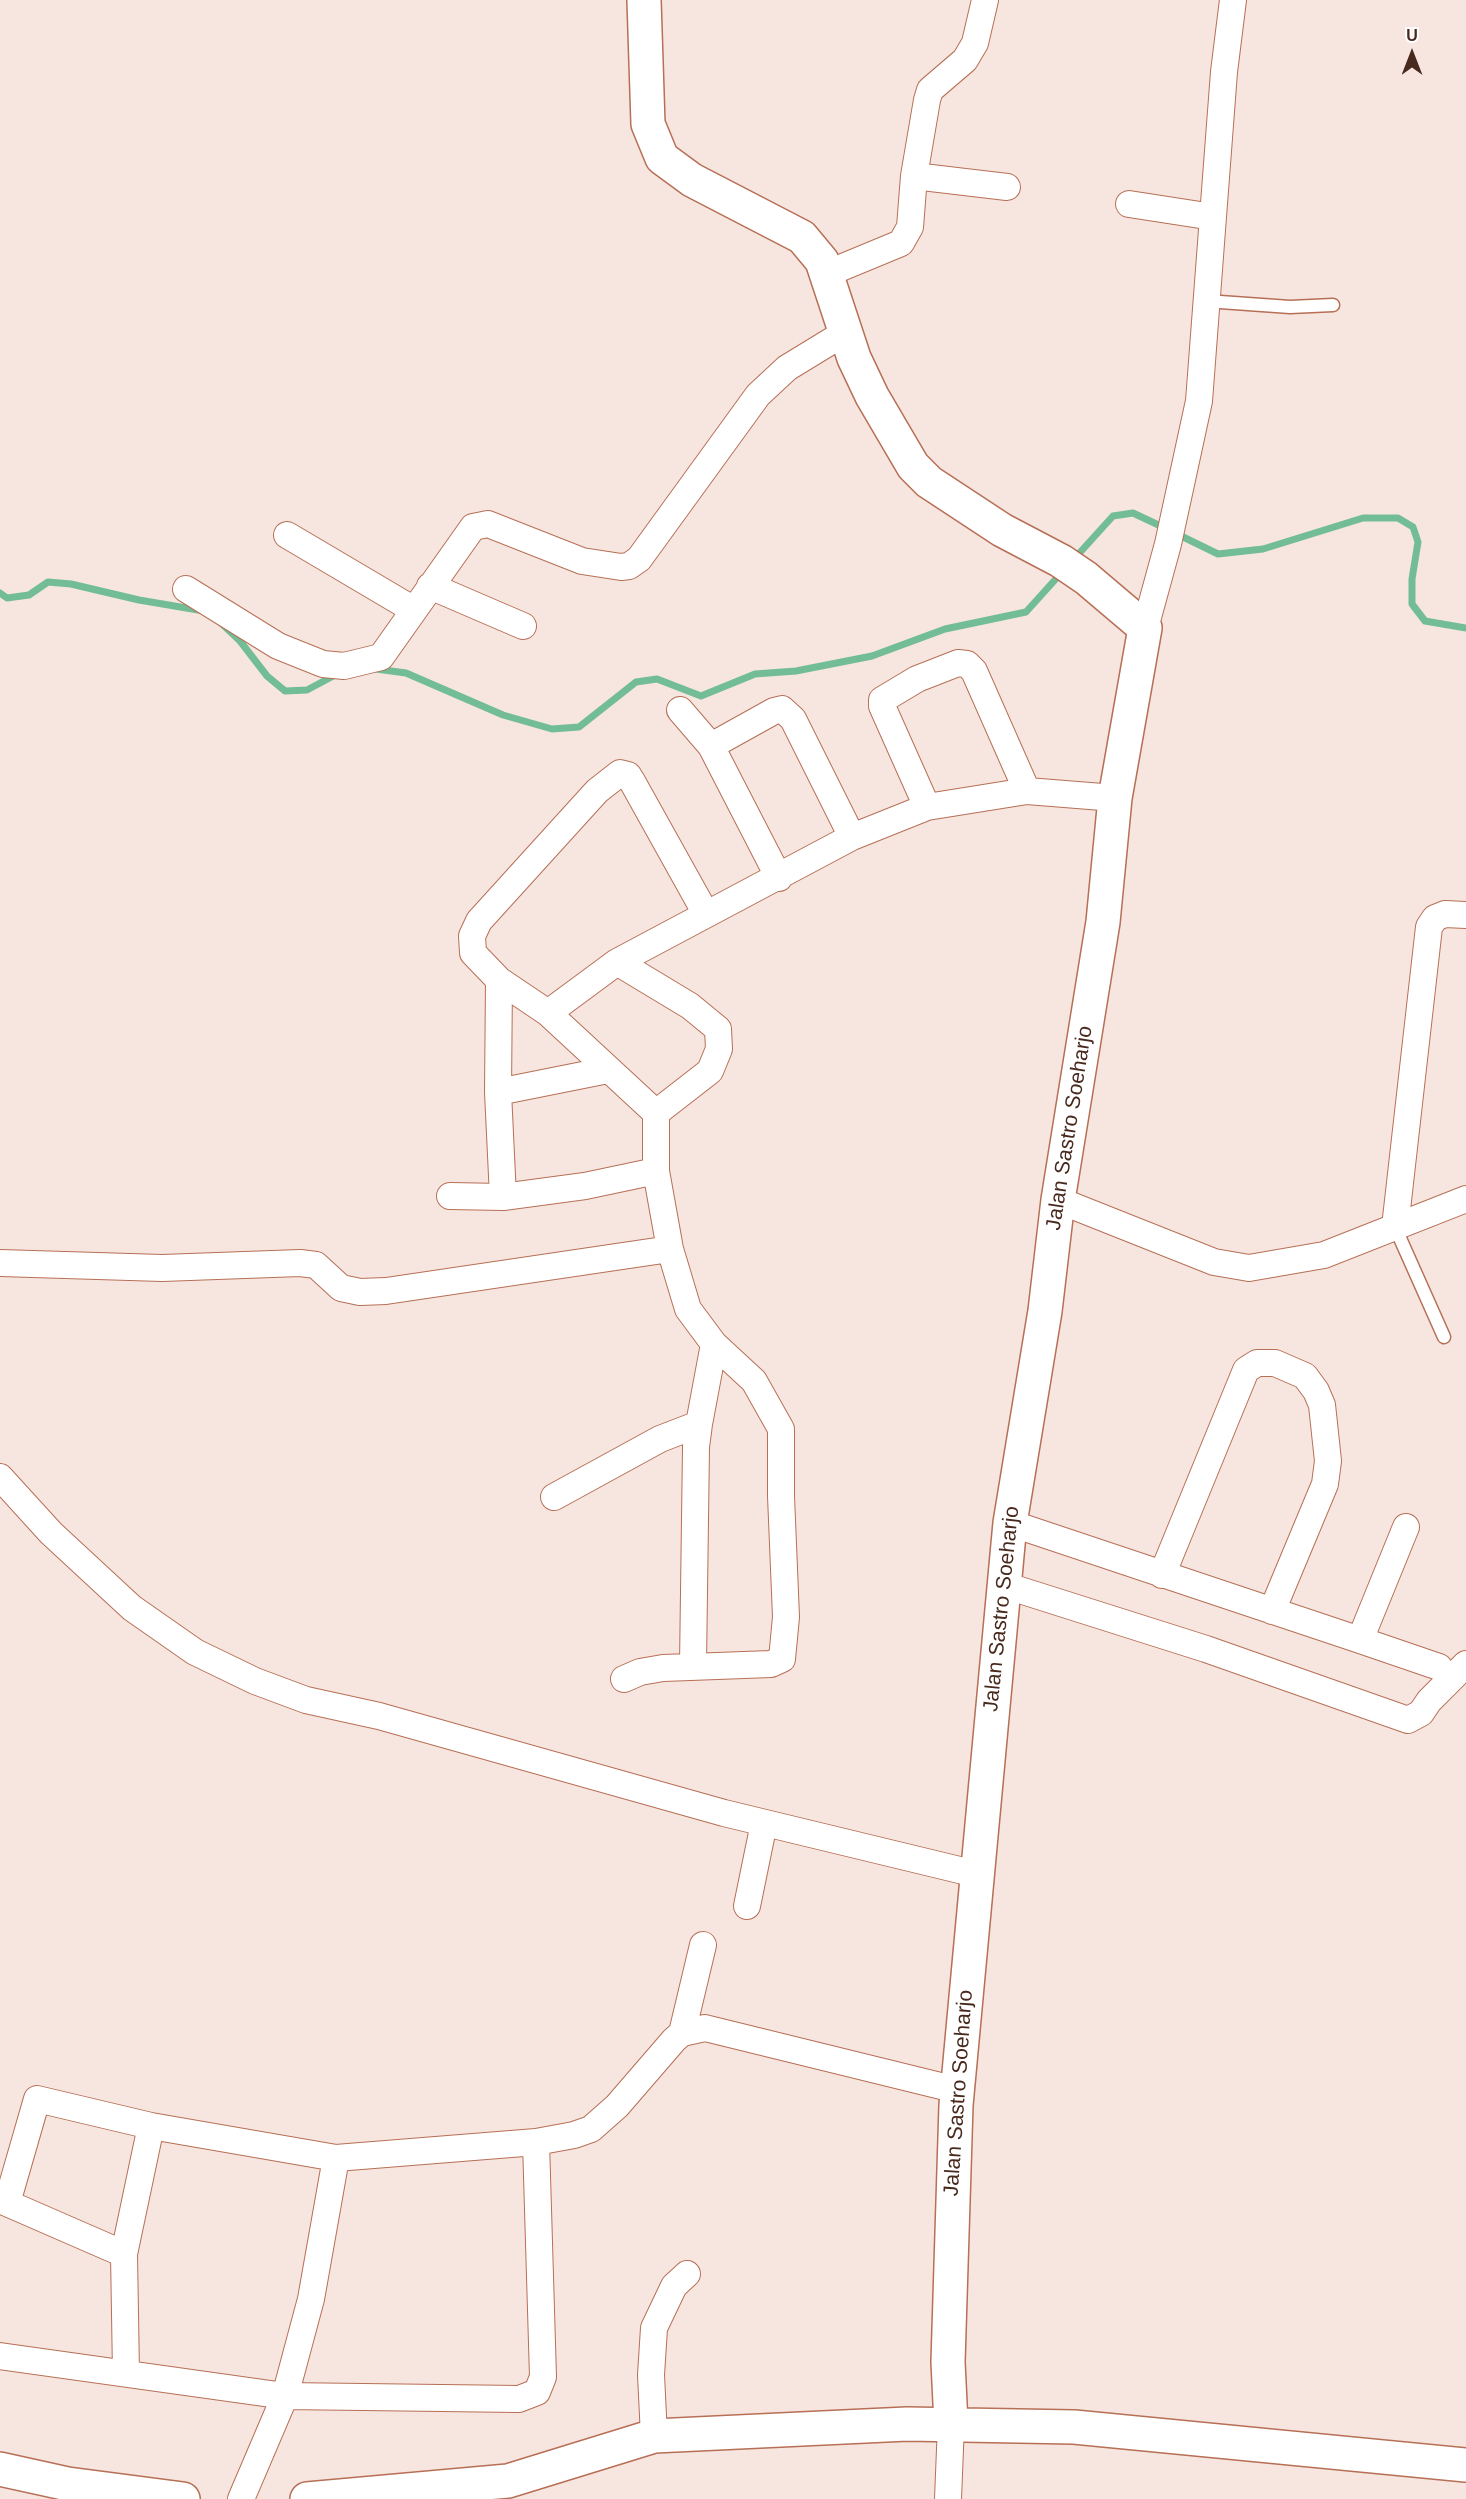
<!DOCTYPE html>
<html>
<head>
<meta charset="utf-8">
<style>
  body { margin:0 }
  #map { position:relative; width:1466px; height:2499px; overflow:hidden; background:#f7e6e0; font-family:Helvetica,sans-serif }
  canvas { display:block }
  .north { position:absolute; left:1382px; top:24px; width:60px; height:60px; -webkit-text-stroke:4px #fff; paint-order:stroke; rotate:0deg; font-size:16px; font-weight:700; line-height:24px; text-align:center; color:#48291e }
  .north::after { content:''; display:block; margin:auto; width:21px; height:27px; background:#48291e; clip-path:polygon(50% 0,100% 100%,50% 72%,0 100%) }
</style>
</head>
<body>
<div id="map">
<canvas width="1466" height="2499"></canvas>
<div class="north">U</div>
</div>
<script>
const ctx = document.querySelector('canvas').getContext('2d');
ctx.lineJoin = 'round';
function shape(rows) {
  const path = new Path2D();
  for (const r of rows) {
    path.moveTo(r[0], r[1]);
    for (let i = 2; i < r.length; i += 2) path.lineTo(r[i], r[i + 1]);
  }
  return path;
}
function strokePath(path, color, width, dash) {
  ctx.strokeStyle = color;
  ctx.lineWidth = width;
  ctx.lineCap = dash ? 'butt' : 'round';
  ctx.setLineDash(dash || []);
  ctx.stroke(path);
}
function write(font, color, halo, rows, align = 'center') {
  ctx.font = font + ' Helvetica,sans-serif';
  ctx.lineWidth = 4.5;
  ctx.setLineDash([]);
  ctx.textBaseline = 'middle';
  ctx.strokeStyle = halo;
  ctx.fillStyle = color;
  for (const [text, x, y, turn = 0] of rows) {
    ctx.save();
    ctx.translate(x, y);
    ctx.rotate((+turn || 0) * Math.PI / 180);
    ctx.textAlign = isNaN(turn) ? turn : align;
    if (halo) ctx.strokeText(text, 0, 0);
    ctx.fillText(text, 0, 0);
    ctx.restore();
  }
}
strokePath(shape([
  [1177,534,1218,554,1263,549,1363,518,1398,518,1413,527,1418,542,1412,579,1412,604,1425,621,1466,628],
  [1074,559,1113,516,1133,513,1167,529],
  [0,593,7,598,29,595,48,582,71,584,139,600,204,611],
  [222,624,240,641,267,676,285,691,307,690,337,674],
  [376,669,406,673,503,715,552,729,579,727,636,682,657,679,701,696,755,674,796,671,872,656,945,629,1026,612,1063,571]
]), '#73bd96', 7);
const lane = shape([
  [1206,301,1290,307,1333,305],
  [1395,1227,1444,1337]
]);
const street = shape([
  [914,176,1007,187],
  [1129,204,1213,217],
  [826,274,901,243,910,227,914,176,927,100,930,90,965,60,975,43,985,0],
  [287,535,414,610],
  [430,586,523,626],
  [186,589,278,646,323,664,344,666,381,657,473,527,488,524,582,561,621,567,629,566,639,559,758,395,787,368,846,332],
  [1145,628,1168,544,1199,401,1224,72,1233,0],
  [680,710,711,746,779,878],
  [711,746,774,711,782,709,793,719,852,837],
  [927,807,882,706,882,700,917,679,958,663,967,664,974,671,1027,791],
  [617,962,690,1006,718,1029,719,1049,710,1071,656,1113],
  [499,980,498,1092,503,1197],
  [548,1013,617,962,852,837,927,807,1027,791,1115,798],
  [498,1092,608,1070],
  [450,1196,503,1197,585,1186,656,1171],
  [1058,1200,1214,1262,1249,1268,1324,1255,1466,1199],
  [1395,1227,1429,927,1435,918,1445,914,1466,915],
  [0,1263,162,1268,300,1263,316,1265,341,1288,360,1292,386,1291,670,1249],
  [0,1477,51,1533,132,1608,195,1652,255,1681,306,1700,379,1716,724,1813,976,1874],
  [554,1497,660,1439,699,1424,714,1344],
  [1010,1523,1360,1640,1406,1527],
  [1162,1575,1246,1370,1257,1363,1275,1363,1305,1376,1316,1391,1322,1405,1328,1461,1325,1484,1272,1611],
  [1004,1585,1206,1649,1408,1720,1421,1713,1429,1701,1466,1664],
  [1360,1640,1439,1667],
  [693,1665,696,1447,699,1424],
  [624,1679,640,1672,663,1668,771,1664,782,1659,786,1617,781,1496,781,1429,754,1381,714,1344,688,1309,670,1249,656,1171,656,1113,548,1013,499,980,473,953,472,936,479,921,597,791,620,773,628,775,633,783,706,914],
  [747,1906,764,1823],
  [682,2033,703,1945],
  [536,2142,574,2135,591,2129,617,2106,674,2040,682,2033,705,2028,957,2090],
  [0,2200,124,2254,151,2126,336,2158,536,2142,543,2377,537,2392,519,2399,285,2396,0,2356],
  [7,2203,37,2099,151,2126],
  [124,2254,126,2373],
  [654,2436,651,2375,654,2328,674,2286,687,2274],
  [241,2499,285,2396,311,2299,336,2158],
  [948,2499,951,2424]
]);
const secondary = shape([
  [644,0,648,124,662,158,692,180,802,237,822,261,854,358,872,396,913,466,929,482,1002,530,1061,561,1086,578,1145,628,1115,798,1103,922,1058,1200,1045,1311,1010,1523,956,2105,948,2362,951,2424],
  [0,2469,68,2484,183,2499],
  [307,2499,508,2481,654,2436,907,2424,1074,2427,1466,2465]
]);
strokePath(lane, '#b76f55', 15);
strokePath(street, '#b76f55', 28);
strokePath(secondary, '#b76f55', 36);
strokePath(lane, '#fff', 12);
strokePath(street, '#fff', 26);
strokePath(secondary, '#fff', 33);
write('21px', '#48291e', '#fff', [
  ["Jalan Sastro Soeharjo",1070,1128,-81],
  ["Jalan Sastro Soeharjo",1002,1609,-84],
  ["Jalan Sastro Soeharjo",959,2093,-86]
]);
</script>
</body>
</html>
